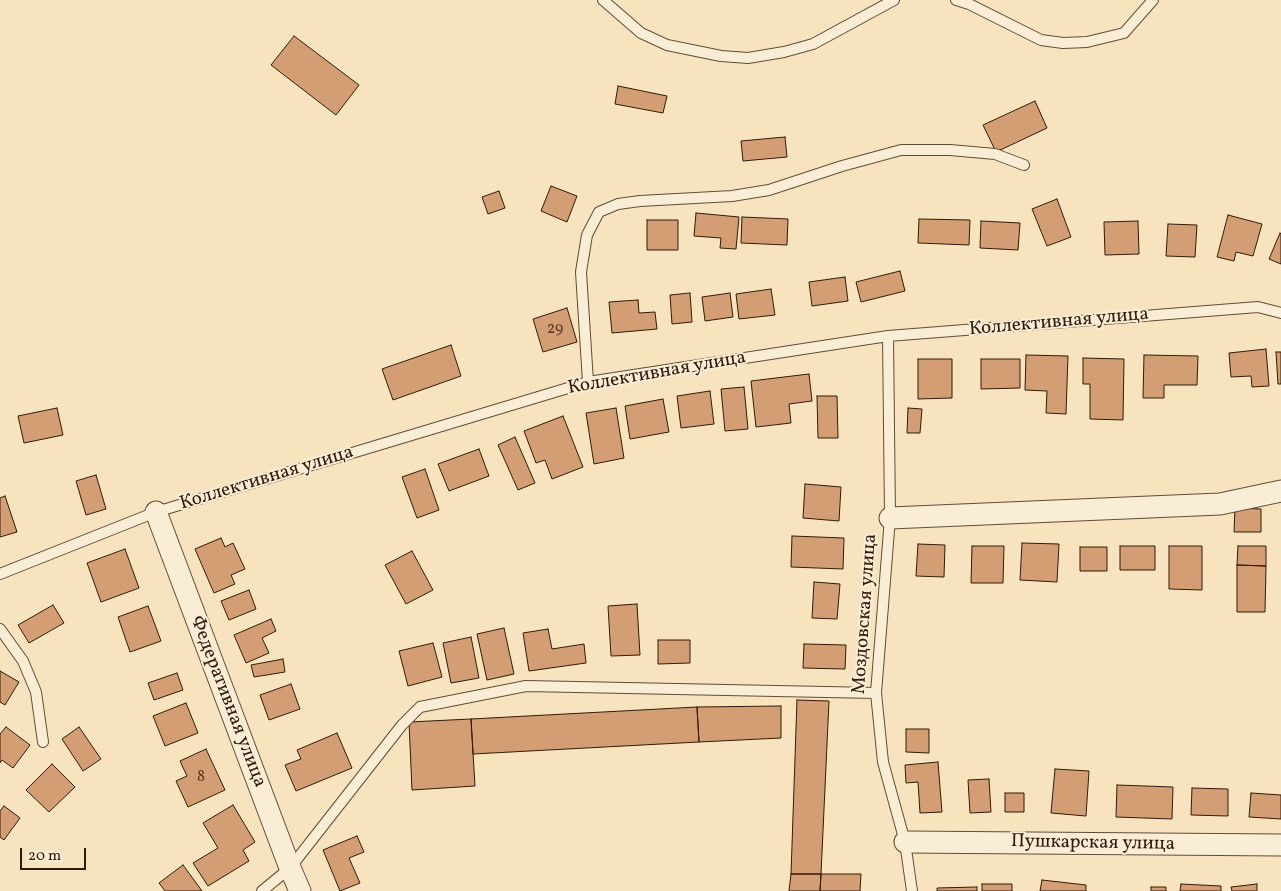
<!DOCTYPE html>
<html>
<head>
<meta charset="utf-8">
<style>
  body { margin:0 }
  #map { position:relative; width:1281px; height:891px; overflow:hidden; background:#f7e4be; font-family:Vollkorn,serif }
  canvas { display:block }
  .scale { position:absolute; left:20px; top:848px; width:66px; height:22px; box-sizing:border-box; border:2px solid #311a09; border-top:0; padding-left:6px; font-size:15px; line-height:18px; white-space:nowrap; color:#311a09; -webkit-text-stroke:4px #faedd5; paint-order:stroke }
</style>
</head>
<body>
<div id="map">
<canvas width="1281" height="891"></canvas>
<div class="scale">20 m</div>
</div>
<script>
const ctx = document.querySelector('canvas').getContext('2d');
ctx.lineJoin = 'round';
function fill(path, color) {
  ctx.fillStyle = color;
  ctx.fill(path, 'evenodd');
}
function shape(rows) {
  const path = new Path2D();
  for (const r of rows) {
    path.moveTo(r[0], r[1]);
    for (let i = 2; i < r.length; i += 2) path.lineTo(r[i], r[i + 1]);
  }
  return path;
}
function strokePath(path, color, width, dash) {
  ctx.strokeStyle = color;
  ctx.lineWidth = width;
  ctx.lineCap = dash ? 'butt' : 'round';
  ctx.setLineDash(dash || []);
  ctx.stroke(path);
}
function write(font, color, halo, rows, align = 'center') {
  ctx.font = font + ' Vollkorn,serif';
  ctx.lineWidth = 4;
  ctx.setLineDash([]);
  ctx.textBaseline = 'middle';
  ctx.strokeStyle = halo;
  ctx.fillStyle = color;
  for (const [text, x, y, turn = 0] of rows) {
    ctx.save();
    ctx.translate(x, y);
    ctx.rotate((+turn || 0) * Math.PI / 180);
    ctx.textAlign = isNaN(turn) ? turn : align;
    if (halo) ctx.strokeText(text, 0, 0);
    ctx.fillText(text, 0, 0);
    ctx.restore();
  }
}
const building = shape([
  [294,36,359,85,336,115,271,65,294,36],
  [618,86,667,96,663,113,615,104,618,86],
  [1035,101,1047,128,996,152,983,125,1035,101],
  [785,137,787,157,743,161,741,141,785,137],
  [551,186,577,196,567,222,541,211,551,186],
  [499,191,505,208,488,214,482,197,499,191],
  [1057,199,1071,237,1047,246,1032,209,1057,199],
  [696,213,739,217,736,249,720,248,721,238,694,236,696,213],
  [1228,215,1262,224,1253,256,1236,252,1234,261,1217,257,1228,215],
  [742,217,788,219,787,245,741,243,742,217],
  [919,219,970,220,969,245,918,243,919,219],
  [647,220,678,220,678,250,647,250,647,220],
  [981,221,1020,223,1018,250,980,248,981,221],
  [1138,221,1139,254,1105,255,1104,222,1138,221],
  [1168,224,1197,225,1195,257,1166,256,1168,224],
  [1280,233,1281,234,1281,264,1269,259,1280,233],
  [900,271,905,291,861,302,856,282,900,271],
  [845,277,848,301,812,306,809,282,845,277],
  [771,289,775,315,739,319,736,294,771,289],
  [690,293,692,322,672,324,670,295,690,293],
  [730,293,733,317,705,321,702,297,730,293],
  [638,300,639,313,655,312,657,329,612,333,609,302,638,300],
  [567,308,577,342,543,352,533,319,567,308],
  [451,345,461,376,393,400,382,369,451,345],
  [1266,349,1269,386,1252,387,1251,376,1231,377,1229,353,1266,349],
  [1276,352,1281,352,1281,384,1278,384,1276,352],
  [1026,355,1068,356,1066,414,1046,413,1047,391,1025,390,1026,355],
  [1144,355,1198,356,1197,385,1164,385,1164,398,1143,398,1144,355],
  [1083,358,1124,359,1123,420,1090,419,1090,384,1083,384,1083,358],
  [918,359,952,359,952,398,918,399,918,359],
  [981,359,1020,359,1020,388,981,389,981,359],
  [809,374,812,401,789,404,791,423,756,427,751,381,809,374],
  [744,387,748,429,725,431,721,389,744,387],
  [710,391,714,424,681,428,677,396,710,391],
  [817,396,837,396,838,438,818,438,817,396],
  [663,399,669,432,630,439,625,406,663,399],
  [57,408,63,435,24,443,18,416,57,408],
  [616,408,624,458,594,464,586,413,616,408],
  [908,408,922,409,920,433,907,433,908,408],
  [563,416,583,467,552,479,545,460,536,463,524,431,563,416],
  [515,437,535,483,518,490,498,445,515,437],
  [479,449,489,476,449,491,438,464,479,449],
  [425,469,439,510,417,518,402,477,425,469],
  [96,475,106,509,86,515,76,481,96,475],
  [805,484,841,487,839,521,803,518,805,484],
  [5,496,17,532,0,537,0,498,5,496],
  [1235,508,1261,509,1261,532,1234,532,1235,508],
  [792,536,844,538,843,569,791,567,792,536],
  [221,538,225,547,233,543,245,569,231,575,235,584,214,593,195,549,221,538],
  [1022,543,1059,544,1057,582,1020,580,1022,543],
  [918,544,945,545,944,577,916,576,918,544],
  [972,546,1004,546,1003,583,971,583,972,546],
  [1120,546,1155,546,1155,570,1120,570,1120,546],
  [1169,546,1202,546,1202,590,1169,589,1169,546],
  [1238,546,1266,546,1266,566,1237,565,1238,546],
  [1080,547,1107,547,1107,571,1080,571,1080,547],
  [125,549,139,588,101,602,87,563,125,549],
  [412,551,433,590,406,604,385,565,412,551],
  [1237,565,1266,566,1265,612,1237,612,1237,565],
  [814,582,840,584,837,619,812,618,814,582],
  [249,590,256,609,229,620,221,601,249,590],
  [637,604,640,655,611,656,608,606,637,604],
  [53,605,64,623,29,643,18,625,53,605],
  [148,606,161,641,130,652,118,617,148,606],
  [271,619,276,631,262,638,269,653,246,663,234,635,271,619],
  [504,628,514,674,487,680,477,634,504,628],
  [548,629,552,649,584,644,586,663,529,671,523,633,548,629],
  [471,637,479,678,451,683,443,643,471,637],
  [658,640,690,640,690,663,658,664,658,640],
  [433,643,442,677,408,686,399,651,433,643],
  [804,644,846,645,845,669,803,668,804,644],
  [283,659,285,672,254,677,251,665,283,659],
  [0,671,19,682,5,705,0,702,0,671],
  [177,673,183,690,154,700,148,683,177,673],
  [291,684,300,709,269,720,260,695,291,684],
  [797,700,829,701,821,874,791,874,797,700],
  [186,703,198,733,165,746,153,716,186,703],
  [781,706,781,738,699,742,697,707,781,706],
  [697,707,699,742,473,754,471,719,697,707],
  [471,719,475,786,412,790,409,722,471,719],
  [6,727,30,745,13,768,2,760,0,763,0,734,6,727],
  [79,727,101,759,83,771,62,739,79,727],
  [906,729,929,729,929,753,906,752,906,729],
  [337,733,352,768,296,791,285,765,301,759,297,750,337,733],
  [206,749,225,790,188,807,176,781,187,776,180,761,206,749],
  [938,762,942,812,920,813,918,782,906,783,905,765,938,762],
  [52,764,75,787,49,812,26,790,52,764],
  [1055,769,1089,771,1086,816,1051,813,1055,769],
  [989,779,991,812,970,813,968,780,989,779],
  [1117,785,1173,787,1172,819,1116,817,1117,785],
  [1192,788,1228,789,1228,816,1191,815,1192,788],
  [1005,793,1024,793,1024,812,1005,812,1005,793],
  [1251,793,1281,795,1281,819,1249,817,1251,793],
  [233,805,255,842,243,850,249,861,208,886,193,863,218,848,203,823,233,805],
  [4,806,20,818,4,840,0,837,0,811,4,806],
  [357,836,364,852,349,858,360,883,340,891,323,850,357,836],
  [183,865,202,891,165,891,159,883,183,865],
  [791,874,821,874,820,891,789,891,791,874],
  [821,874,861,874,860,891,820,891,821,874],
  [1042,880,1086,885,1086,891,1040,891,1042,880],
  [982,884,1012,884,1012,891,982,891,982,884],
  [1181,884,1221,886,1221,891,1180,891,1181,884],
  [1257,884,1257,891,1232,891,1231,887,1257,884],
  [977,887,977,891,937,891,937,888,977,887],
  [1151,887,1166,887,1166,891,1151,891,1151,887]
]);
fill(building, '#d49e74');
strokePath(building, '#311a09', 1);
const lane = shape([
  [603,0,641,33,667,45,721,56,748,58,784,52,813,44,894,0],
  [956,0,969,4,1041,40,1063,43,1087,42,1124,33,1153,0],
  [888,336,890,518,876,693,883,762,905,842,912,891],
  [588,382,581,272,587,235,599,212,618,204,640,201,732,196,769,190,842,166,901,150,950,150,995,154,1024,165],
  [0,574,156,512,588,382,888,336,1258,307,1281,313],
  [0,629,23,661,36,692,43,742],
  [262,891,290,868,402,725,420,707,526,686,876,693]
]);
const street = shape([
  [156,512,290,868,300,891],
  [890,518,1220,504,1281,491],
  [905,842,1281,845]
]);
strokePath(lane, '#624c36', 12);
strokePath(street, '#624c36', 23);
strokePath(lane, '#faedd5', 10);
strokePath(street, '#faedd5', 21);
write('16px', '#5a3b24', null, [
  ["29",555,330],
  ["8",201,778]
]);
write('19px', '#311a09', '#faedd5', [
  ["Коллективная улица",1059,323,-5],
  ["Коллективная улица",657,374,-10],
  ["Коллективная улица",267,479,-17],
  ["Моздовская улица",866,614,-86],
  ["Федеративная улица",227,702,69],
  ["Пушкарская улица",1093,844,1]
]);
</script>
</body>
</html>
